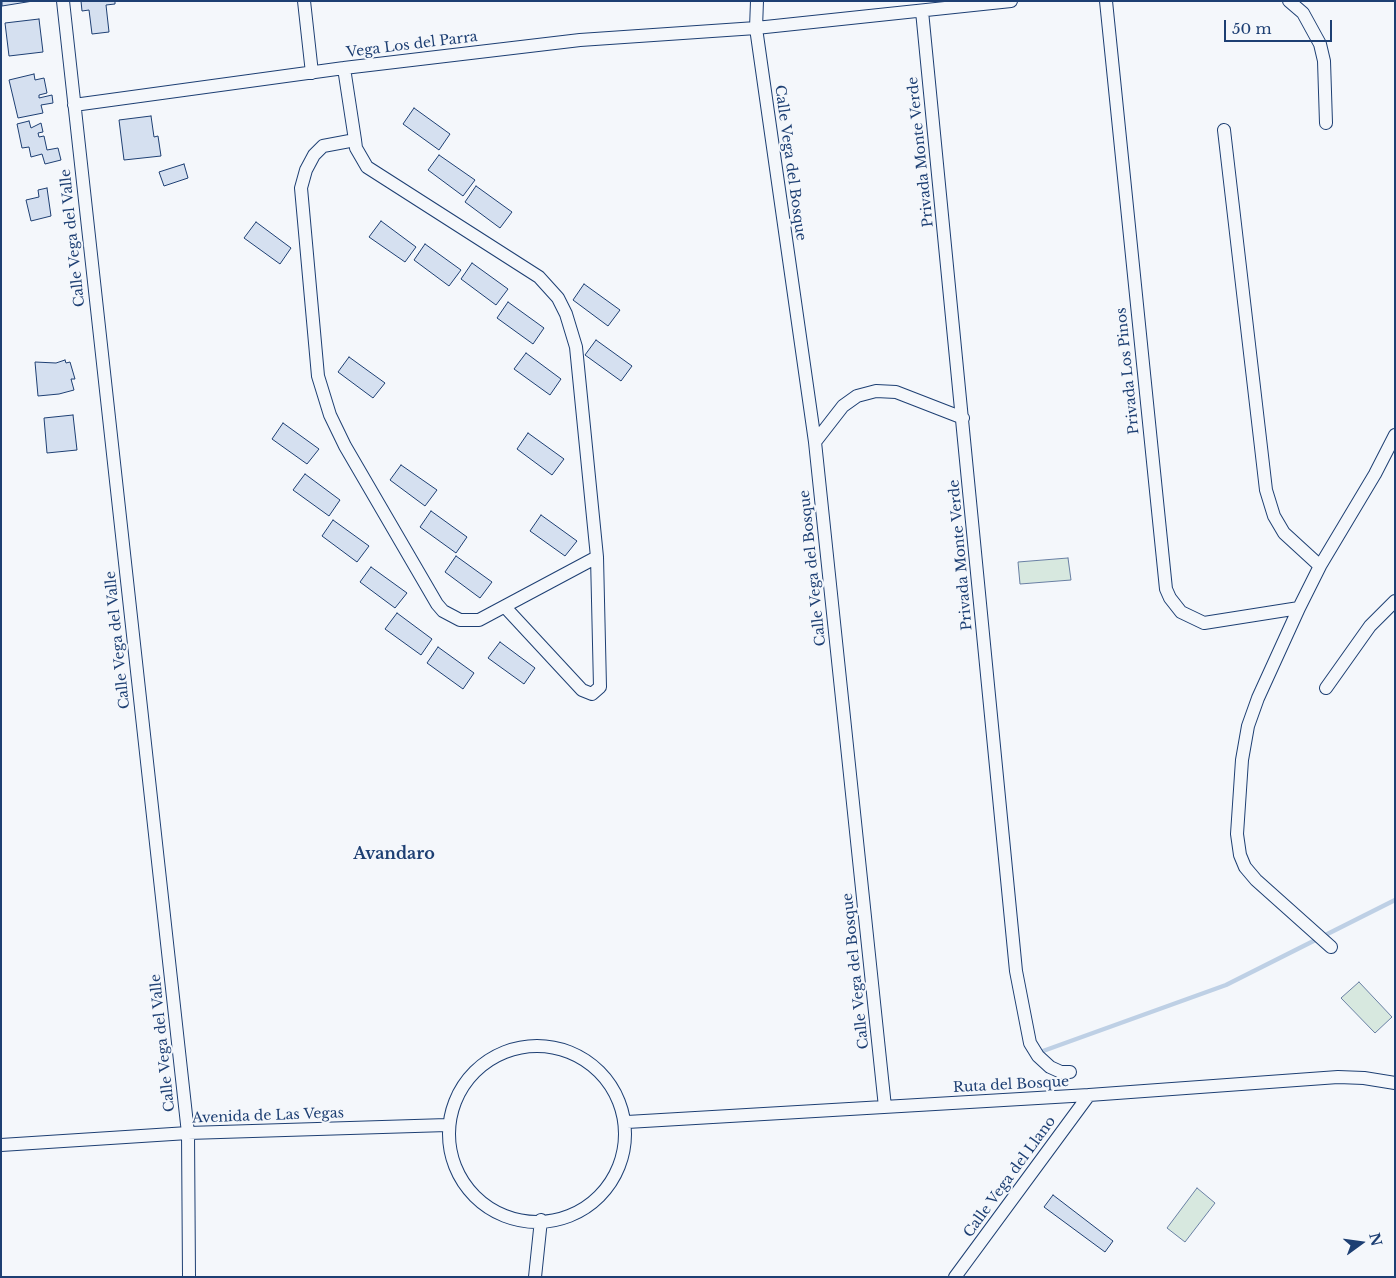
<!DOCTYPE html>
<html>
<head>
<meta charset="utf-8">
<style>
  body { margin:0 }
  #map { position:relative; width:1396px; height:1278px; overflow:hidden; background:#f4f7fb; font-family:"Libre Baskerville",serif }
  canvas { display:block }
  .frame { position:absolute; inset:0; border:2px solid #1d3f73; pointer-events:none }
  .north { position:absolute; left:1336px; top:1218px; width:50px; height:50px; -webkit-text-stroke:4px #f4f7fb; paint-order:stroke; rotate:76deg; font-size:14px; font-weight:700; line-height:20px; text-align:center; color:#1d3f73 }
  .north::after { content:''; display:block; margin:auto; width:18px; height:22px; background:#1d3f73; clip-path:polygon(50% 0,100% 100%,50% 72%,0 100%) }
  .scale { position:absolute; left:1224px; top:20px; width:108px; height:22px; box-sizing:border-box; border:2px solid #1d3f73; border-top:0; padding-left:6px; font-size:15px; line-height:18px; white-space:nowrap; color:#1d3f73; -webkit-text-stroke:4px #f4f7fb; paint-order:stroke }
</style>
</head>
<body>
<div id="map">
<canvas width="1396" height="1278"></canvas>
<div class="frame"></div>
<div class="north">N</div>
<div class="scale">50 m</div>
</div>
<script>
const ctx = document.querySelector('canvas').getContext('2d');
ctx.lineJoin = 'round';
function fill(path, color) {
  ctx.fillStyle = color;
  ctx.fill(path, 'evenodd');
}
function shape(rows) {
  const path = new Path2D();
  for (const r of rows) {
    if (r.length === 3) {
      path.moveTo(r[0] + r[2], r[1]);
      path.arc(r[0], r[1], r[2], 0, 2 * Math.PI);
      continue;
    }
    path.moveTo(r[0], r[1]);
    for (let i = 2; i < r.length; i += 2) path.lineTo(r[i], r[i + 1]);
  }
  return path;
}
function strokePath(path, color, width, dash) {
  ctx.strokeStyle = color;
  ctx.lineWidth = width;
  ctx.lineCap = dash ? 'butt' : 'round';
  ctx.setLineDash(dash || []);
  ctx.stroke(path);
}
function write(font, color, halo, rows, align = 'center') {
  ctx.font = font + ' "Libre Baskerville",serif';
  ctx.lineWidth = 4;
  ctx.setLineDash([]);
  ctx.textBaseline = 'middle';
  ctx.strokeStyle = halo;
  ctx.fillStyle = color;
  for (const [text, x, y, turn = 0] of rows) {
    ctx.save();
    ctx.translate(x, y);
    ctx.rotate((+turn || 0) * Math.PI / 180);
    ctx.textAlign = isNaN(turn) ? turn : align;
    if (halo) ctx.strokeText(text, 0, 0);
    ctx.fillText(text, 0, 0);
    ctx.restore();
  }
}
const green = shape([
  [1068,558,1071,580,1020,584,1018,562,1068,558],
  [1359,982,1392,1017,1375,1033,1341,998,1359,982],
  [1197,1188,1215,1203,1185,1242,1167,1228,1197,1188]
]);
fill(green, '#d7e8df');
strokePath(green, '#687fa3', 1);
strokePath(shape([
  [1043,1051,1226,985,1395,900]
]), '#bed0e5', 4.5);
const building = shape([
  [2,1,33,1,2,6,2,1],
  [81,1,115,1,115,4,106,5,109,32,92,34,89,10,82,11,81,1],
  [39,19,43,52,9,56,5,23,39,19],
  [34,74,35,80,44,78,47,93,39,95,39,98,52,95,53,103,41,105,43,113,18,118,9,80,34,74],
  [414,108,450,134,439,150,403,124,414,108],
  [151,116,154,137,158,136,161,156,124,160,119,120,151,116],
  [29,121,31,128,41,123,43,132,38,133,39,137,44,136,47,150,58,148,61,160,45,164,42,154,31,157,29,147,22,148,17,124,29,121],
  [439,155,475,180,463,196,428,170,439,155],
  [184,164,188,178,164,186,159,172,184,164],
  [476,186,512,212,500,228,465,202,476,186],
  [47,188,51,216,31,221,26,200,39,197,38,190,47,188],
  [381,221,416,247,405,262,369,237,381,221],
  [256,222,291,248,280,264,244,238,256,222],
  [425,244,461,270,449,286,414,260,425,244],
  [472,263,508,289,496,305,461,279,472,263],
  [584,284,620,310,608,326,573,300,584,284],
  [508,302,544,328,533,344,497,318,508,302],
  [596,340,632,366,621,381,585,355,596,340],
  [526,353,561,379,550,395,514,369,526,353],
  [349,357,385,383,373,398,338,372,349,357],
  [65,360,66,363,70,362,75,379,71,379,74,390,59,394,38,396,35,362,56,363,65,360],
  [73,415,77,450,47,453,44,418,73,415],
  [283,423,319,449,307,464,272,439,283,423],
  [528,433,564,459,552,475,517,449,528,433],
  [401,465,437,490,425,506,390,480,401,465],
  [305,474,340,500,329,516,293,490,305,474],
  [431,511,467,537,456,553,420,527,431,511],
  [541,515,577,541,565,556,530,531,541,515],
  [333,520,369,546,357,562,322,536,333,520],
  [456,556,492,582,480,598,445,572,456,556],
  [371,567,407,593,395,608,360,582,371,567],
  [397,613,432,639,421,655,385,629,397,613],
  [500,642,535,668,524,684,488,658,500,642],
  [438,647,474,673,463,689,427,663,438,647],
  [1053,1195,1113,1241,1105,1252,1044,1207,1053,1195]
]);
fill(building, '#d5e0f0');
strokePath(building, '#1d3f73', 1);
const street = shape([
  [63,1,188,1133,189,1277],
  [304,1,312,73],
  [757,1,756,28,815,442,885,1107],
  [1106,1,1166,589,1170,598,1181,612,1204,623,1299,608],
  [1289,1,1303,13,1320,44,1324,61,1326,123],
  [922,11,1016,971,1030,1043,1038,1056,1050,1067,1061,1072,1070,1072],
  [344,68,355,140,356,148,367,167,539,277,558,298,566,314,576,347,597,557,479,620,460,620,443,611,437,604,345,446,330,415,318,376,301,188,306,170,314,155,323,146,355,140],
  [74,105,344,68,580,40,756,28,1011,1],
  [1224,130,1266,490,1274,516,1284,533,1320,566],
  [815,442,843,406,857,396,876,391,896,392,963,418],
  [505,607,582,690,592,694,600,687,597,557],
  [1326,688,1370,626,1395,601],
  [1331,947,1256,880,1245,867,1240,855,1237,834,1242,760,1248,726,1258,698,1299,608,1320,566,1375,474,1395,435],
  [537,1134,88],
  [627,1122,1089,1095,1338,1077,1364,1078,1395,1083],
  [1,1145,188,1133,447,1125],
  [535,1277,541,1220],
  [955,1277,1089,1095]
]);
strokePath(street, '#1d3f73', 14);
strokePath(street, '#f4f7fb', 12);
write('14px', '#1d3f73', '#f4f7fb', [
  ["Vega Los del Parra",412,45,-7],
  ["Privada Monte Verde",921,152,-96],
  ["Calle Vega del Bosque",790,163,82],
  ["Calle Vega del Valle",73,238,-96],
  ["Privada Los Pinos",1128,371,-96],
  ["Privada Monte Verde",961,555,-95],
  ["Calle Vega del Bosque",813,568,-96],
  ["Calle Vega del Valle",118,640,-96],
  ["Calle Vega del Bosque",856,971,-96],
  ["Calle Vega del Valle",163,1043,-96],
  ["Ruta del Bosque",1011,1085,-3],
  ["Avenida de Las Vegas",268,1116,-2],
  ["Calle Vega del Llano",1010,1177,-54]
]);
write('bold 16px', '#1d3f73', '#f4f7fb', [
  ["Avandaro",394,854]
]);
</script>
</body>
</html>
